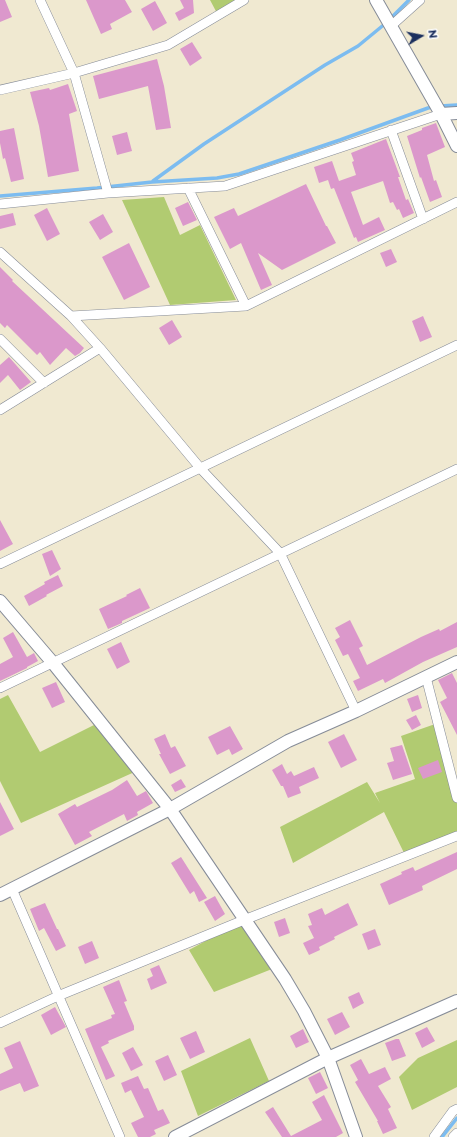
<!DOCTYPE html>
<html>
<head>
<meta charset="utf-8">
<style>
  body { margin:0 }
  #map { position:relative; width:457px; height:1137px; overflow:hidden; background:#f0e9d1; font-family:"Playpen Sans",sans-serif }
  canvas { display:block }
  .north { position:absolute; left:401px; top:16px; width:40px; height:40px; -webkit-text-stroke:3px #fff; paint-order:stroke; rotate:80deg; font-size:11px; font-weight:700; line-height:16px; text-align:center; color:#1b2f5e }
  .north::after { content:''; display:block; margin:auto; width:14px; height:18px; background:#1b2f5e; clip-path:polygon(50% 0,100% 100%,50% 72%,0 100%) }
</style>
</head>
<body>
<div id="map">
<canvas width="457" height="1137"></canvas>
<div class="north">N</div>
</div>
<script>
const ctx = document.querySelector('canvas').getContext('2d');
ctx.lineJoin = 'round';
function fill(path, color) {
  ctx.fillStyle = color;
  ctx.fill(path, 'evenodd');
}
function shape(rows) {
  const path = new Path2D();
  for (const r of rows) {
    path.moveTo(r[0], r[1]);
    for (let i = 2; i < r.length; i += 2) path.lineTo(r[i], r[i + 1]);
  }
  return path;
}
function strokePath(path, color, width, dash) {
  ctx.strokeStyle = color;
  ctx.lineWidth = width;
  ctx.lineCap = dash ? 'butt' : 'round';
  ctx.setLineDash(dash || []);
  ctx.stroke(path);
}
fill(shape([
  [210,0,244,0,218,15],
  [164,197,180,235,200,225,236,300,170,305,122,200],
  [8,695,40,752,100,722,139,770,21,823,0,781,0,699],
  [438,723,457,798,457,836,406,857,384,812,293,863,280,827,367,782,380,803,375,793,415,779,401,736],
  [244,920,272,969,214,992,189,950],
  [250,1038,269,1081,198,1116,181,1071],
  [457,1040,457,1087,412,1110,399,1077,418,1058]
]), '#b1cb71');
strokePath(shape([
  [390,19,409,0],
  [440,106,457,105],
  [153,181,204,144,325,65,358,46,386,23],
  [0,196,97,188,152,182,217,178,239,174,340,140,428,108,434,107],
  [442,1137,457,1118]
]), '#7cbcf0', 3.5);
fill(shape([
  [0,0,5,0,12,17,0,22],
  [86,0,125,0,132,12,110,24,112,29,101,34],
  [180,0,193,0,194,13,179,21,175,13,184,8],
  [155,1,167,23,153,31,141,9],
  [192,42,202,58,190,66,180,49],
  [157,59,164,86,171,128,156,130,148,86,99,99,93,76],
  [68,84,77,111,69,114,79,171,48,177,39,126,30,92,49,88,50,90],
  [436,123,445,147,427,155,434,181,436,180,442,197,430,202,421,177,420,178,407,136,422,130,422,128],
  [14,128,24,179,11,182,5,158,3,159,0,143,0,131],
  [127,132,132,151,117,155,112,136],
  [386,139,400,177,398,177,406,200,408,199,414,213,403,218,399,209,397,210,393,202,390,203,383,181,351,192,363,225,379,217,385,230,358,242,356,237,354,238,334,188,331,189,328,180,319,183,314,167,332,161,339,181,356,175,352,162,354,161,351,153],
  [306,184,326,226,327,226,336,243,282,270,258,253,272,285,261,290,241,243,230,249,214,217,234,208,238,216],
  [188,202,197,220,183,226,175,208],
  [47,208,60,234,47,241,34,215],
  [13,213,16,225,0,229,0,216],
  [103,214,113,232,100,240,89,222],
  [129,243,150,287,124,300,102,257],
  [391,249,397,262,386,267,380,253],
  [0,267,13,280,12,281,84,348,80,353,75,356,66,348,50,365,40,352,37,355,7,325,5,328,0,323],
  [423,316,432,337,420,342,412,321],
  [172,320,182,337,169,345,159,328],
  [9,357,31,382,20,390,8,375,0,383,0,365],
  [0,520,13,544,0,551],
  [52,550,61,569,50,576,42,554],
  [58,575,63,586,46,595,47,596,29,606,24,596,45,584,44,582],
  [140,588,150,608,122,621,122,623,108,629,99,609,127,596,126,595],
  [350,620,363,646,359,648,367,665,421,637,439,629,440,631,457,622,457,647,423,662,385,683,383,679,358,691,353,681,360,678,348,654,343,656,335,640,340,637,335,628],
  [13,632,27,657,34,653,38,661,27,667,27,668,0,681,0,664,13,657,3,638],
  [121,642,130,662,117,669,107,649],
  [452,673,457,683,457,735,440,702,447,698,438,680],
  [56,682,65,702,52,708,42,688],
  [418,695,422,708,412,712,407,699],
  [416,715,421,725,412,730,406,720],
  [230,726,243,749,232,755,229,749,217,755,208,737],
  [165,734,171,748,175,746,186,766,170,774,159,754,161,754,154,739],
  [344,734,357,760,341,768,328,742],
  [402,745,412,774,393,780,387,763,394,761,390,748],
  [438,760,442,772,423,779,418,768],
  [282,764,287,774,291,771,294,776,314,767,319,778,299,787,301,793,288,798,283,786,281,786,272,770],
  [181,779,186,787,175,792,171,785],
  [127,780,137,796,146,791,153,803,137,812,138,815,127,821,124,814,89,832,92,836,75,845,58,814,75,804,77,807,112,790],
  [0,802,14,829,0,836],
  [457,852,457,869,422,886,423,890,389,905,380,884,402,874,401,872,413,867,415,871],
  [181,857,207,898,199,902,194,891,190,894,171,863],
  [215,896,225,914,215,921,204,902],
  [45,903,57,929,58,929,66,946,56,951,44,928,39,931,30,909],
  [348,903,358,925,334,937,335,939,319,947,320,950,309,955,303,943,314,938,308,926,312,925,308,914,322,908,325,915],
  [285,918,290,933,279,937,274,922],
  [375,929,381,945,368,950,362,934],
  [92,941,99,958,85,964,78,947],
  [159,965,167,983,151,990,147,979,153,976,150,969],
  [119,980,127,1001,124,1002,134,1026,134,1030,108,1041,109,1043,101,1047,115,1076,106,1080,85,1029,112,1018,111,1015,115,1014,103,987],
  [359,992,364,1003,353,1009,348,997],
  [55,1007,66,1027,51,1035,41,1015],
  [342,1012,350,1027,335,1035,327,1019],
  [427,1027,435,1041,422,1048,415,1033],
  [303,1029,309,1042,296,1048,290,1036],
  [196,1031,205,1052,190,1059,180,1038],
  [396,1039,399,1039,406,1056,392,1061,385,1043],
  [20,1041,39,1086,24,1092,20,1083,0,1091,0,1074,13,1068,4,1048],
  [133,1047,143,1065,131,1071,122,1053],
  [168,1055,177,1075,164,1081,155,1061],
  [361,1059,369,1074,385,1067,391,1079,378,1086,391,1107,388,1109,397,1128,383,1134,377,1121,378,1121,355,1082,358,1080,350,1065],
  [320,1072,328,1088,316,1094,308,1078],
  [138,1076,144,1089,148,1088,158,1111,163,1109,170,1123,154,1130,156,1134,150,1137,138,1137,131,1123,144,1117,131,1090,125,1093,121,1083],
  [324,1095,343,1133,336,1137,282,1137,265,1112,273,1107,291,1136,322,1120,312,1102]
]), '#db98cb');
const minor = shape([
  [40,0,74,73,108,193],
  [391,26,420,0],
  [0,90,74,73,168,45,244,0],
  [391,130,423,219],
  [188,188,246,306],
  [0,204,108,193,225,186,441,114],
  [0,252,71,316,100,348,201,469,280,553,356,711],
  [71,316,246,306,457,202],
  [0,339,44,383],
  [0,410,100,348],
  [0,564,457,345],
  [426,677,457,798],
  [0,688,457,469],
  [12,889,120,1137],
  [0,1023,58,996,244,920,457,836],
  [434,1137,453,1111,457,1109],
  [453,1137,457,1133]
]);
const tertiary = shape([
  [376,0,441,114,457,146],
  [441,114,457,113],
  [0,601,53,663,170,809,285,979,304,1011,328,1058,356,1137],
  [0,895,170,809,288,741,356,711,457,662],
  [175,1137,328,1058,457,1001]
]);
strokePath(minor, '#868c98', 10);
strokePath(tertiary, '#868c98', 14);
strokePath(minor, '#fff', 9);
strokePath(tertiary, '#fff', 12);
</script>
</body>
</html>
